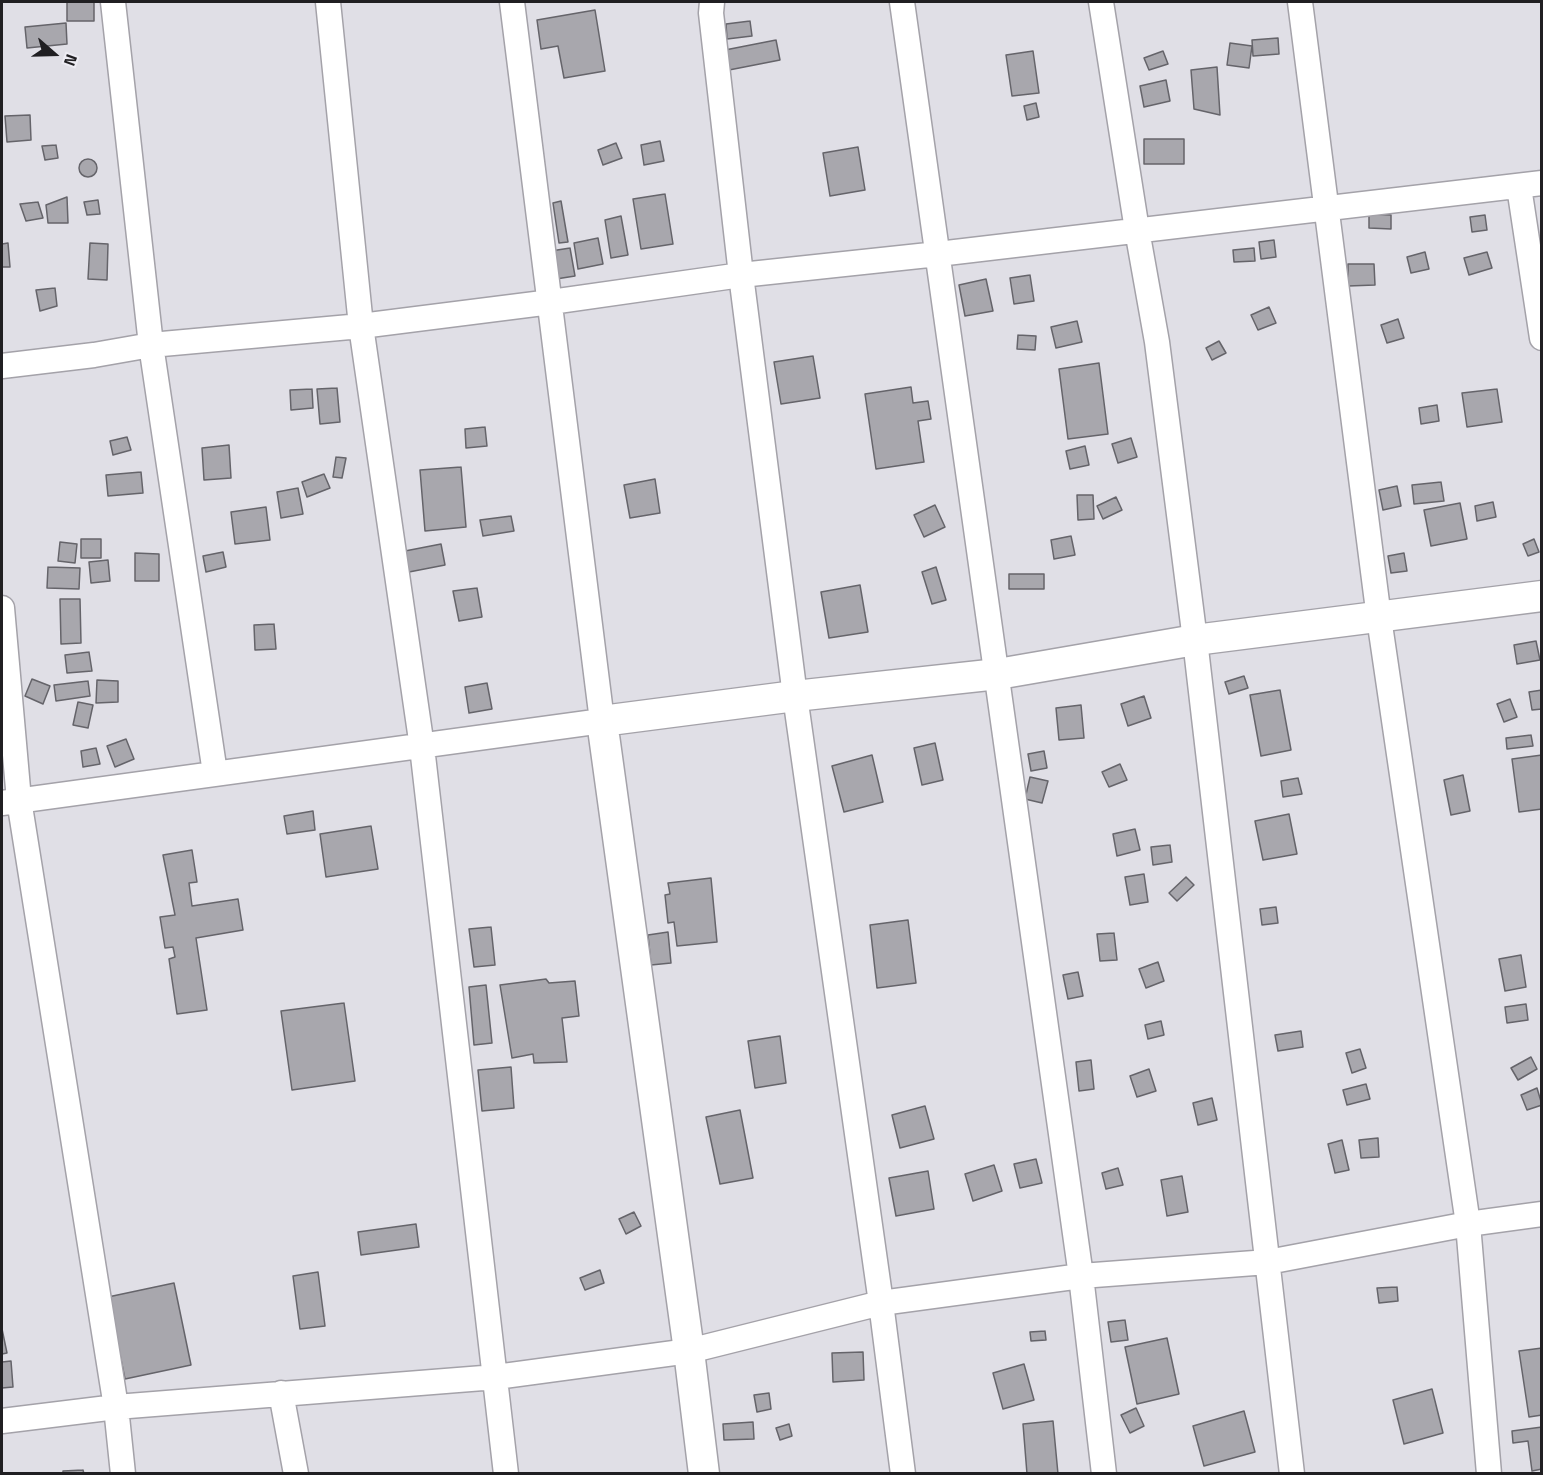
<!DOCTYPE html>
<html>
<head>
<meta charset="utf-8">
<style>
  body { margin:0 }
  #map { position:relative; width:1543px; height:1475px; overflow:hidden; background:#e0dfe6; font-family:"Titillium Web",sans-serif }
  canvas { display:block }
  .frame { position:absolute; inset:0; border:3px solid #201f22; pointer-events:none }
  .north { position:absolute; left:24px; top:24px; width:60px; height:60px; -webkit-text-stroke:4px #edecf3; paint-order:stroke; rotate:110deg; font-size:16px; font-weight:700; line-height:24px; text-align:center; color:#201f22 }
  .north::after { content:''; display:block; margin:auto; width:21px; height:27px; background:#201f22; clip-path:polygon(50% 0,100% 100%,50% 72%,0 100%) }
</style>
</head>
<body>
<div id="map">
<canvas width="1543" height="1475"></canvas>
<div class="frame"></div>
<div class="north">N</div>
</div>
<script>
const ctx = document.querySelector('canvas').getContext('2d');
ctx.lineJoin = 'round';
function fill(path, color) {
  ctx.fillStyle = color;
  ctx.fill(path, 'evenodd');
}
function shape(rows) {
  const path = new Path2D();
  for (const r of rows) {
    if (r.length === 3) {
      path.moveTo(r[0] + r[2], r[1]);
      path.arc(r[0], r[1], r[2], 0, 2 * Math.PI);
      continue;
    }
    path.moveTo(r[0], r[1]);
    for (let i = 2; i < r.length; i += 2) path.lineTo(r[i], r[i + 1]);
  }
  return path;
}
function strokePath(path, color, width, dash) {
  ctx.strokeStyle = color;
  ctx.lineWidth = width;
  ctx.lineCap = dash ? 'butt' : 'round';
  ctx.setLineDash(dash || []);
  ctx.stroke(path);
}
const building = shape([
  [67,2,94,2,94,21,67,21,67,2],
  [595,10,605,71,564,78,558,46,541,49,537,20,595,10],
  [750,21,752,36,727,39,726,24,750,21],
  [66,23,67,44,27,48,25,27,66,23],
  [1278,38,1279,54,1253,56,1252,40,1278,38],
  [776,40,780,60,729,70,725,50,776,40],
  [1230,43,1252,46,1249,68,1227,65,1230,43],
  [1033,51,1039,93,1012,96,1006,55,1033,51],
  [1163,51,1168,64,1149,70,1144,58,1163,51],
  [1217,67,1220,115,1194,109,1191,70,1217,67],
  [1166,80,1170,101,1144,107,1140,86,1166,80],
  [1036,103,1039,117,1027,120,1024,106,1036,103],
  [30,115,31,140,7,142,5,116,30,115],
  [1144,139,1184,139,1184,164,1144,164,1144,139],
  [660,141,664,161,644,165,641,145,660,141],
  [616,143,622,158,603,165,598,150,616,143],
  [56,145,58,158,45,160,42,146,56,145],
  [858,147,865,190,830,196,823,153,858,147],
  [88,168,9],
  [665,194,673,244,641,249,633,199,665,194],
  [67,197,68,223,48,223,46,205,67,197],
  [98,200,100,214,87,215,84,202,98,200],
  [561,201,568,242,559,243,553,203,561,201],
  [38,202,43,218,26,221,20,204,38,202],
  [1369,214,1391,215,1391,229,1369,228,1369,214],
  [1485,215,1487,230,1472,232,1470,217,1485,215],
  [621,216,628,255,611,258,605,220,621,216],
  [598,238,603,264,578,269,574,243,598,238],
  [1274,240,1276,257,1261,259,1259,242,1274,240],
  [8,243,10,267,2,267,2,244,8,243],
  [90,243,108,244,107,280,88,279,90,243],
  [570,248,575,276,556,279,551,251,570,248],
  [1254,248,1255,261,1234,262,1233,250,1254,248],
  [1425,252,1429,269,1411,273,1407,257,1425,252],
  [1487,252,1492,268,1469,275,1464,258,1487,252],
  [1348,264,1374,264,1375,285,1348,286,1348,264],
  [1030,275,1034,301,1014,304,1010,278,1030,275],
  [986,279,993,311,965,316,959,285,986,279],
  [55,288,57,306,40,311,36,290,55,288],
  [1269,307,1276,323,1258,330,1251,315,1269,307],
  [1398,319,1404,338,1387,343,1381,325,1398,319],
  [1077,321,1082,342,1056,348,1051,327,1077,321],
  [1018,335,1036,336,1035,350,1017,349,1018,335],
  [1219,341,1226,353,1212,360,1206,348,1219,341],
  [813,356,820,398,781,404,774,362,813,356],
  [1099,363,1108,434,1068,439,1059,369,1099,363],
  [911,387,913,403,928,401,931,419,918,421,924,462,876,469,865,394,911,387],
  [337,388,340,422,320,424,317,389,337,388],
  [312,389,313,408,291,410,290,390,312,389],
  [1497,389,1502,422,1467,427,1462,393,1497,389],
  [1437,405,1439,421,1421,424,1419,408,1437,405],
  [485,427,487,446,466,448,465,429,485,427],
  [127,437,131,450,113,455,110,441,127,437],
  [1131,438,1137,457,1118,463,1112,444,1131,438],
  [229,445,231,478,204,480,202,448,229,445],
  [1085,446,1089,465,1070,469,1066,451,1085,446],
  [336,457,346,458,342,478,333,477,336,457],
  [461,467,466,527,425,531,420,470,461,467],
  [141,472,143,493,108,496,106,475,141,472],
  [324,474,330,488,307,497,302,482,324,474],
  [655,479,660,513,630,518,624,485,655,479],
  [1441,482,1444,501,1414,504,1412,485,1441,482],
  [1397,486,1401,506,1383,510,1379,490,1397,486],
  [298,488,303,514,281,518,277,492,298,488],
  [1077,495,1093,495,1094,519,1078,520,1077,495],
  [1116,497,1122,510,1103,519,1097,506,1116,497],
  [1493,502,1496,517,1477,521,1475,506,1493,502],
  [1460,503,1467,539,1431,546,1424,510,1460,503],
  [935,505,945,527,924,537,914,515,935,505],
  [266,507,270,540,235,544,231,512,266,507],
  [511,516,514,531,483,536,480,520,511,516],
  [1071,536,1075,555,1054,559,1051,540,1071,536],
  [81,539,101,539,101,558,81,558,81,539],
  [1534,539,1539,552,1528,556,1523,544,1534,539],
  [60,542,77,544,75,563,58,561,60,542],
  [441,544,445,565,409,572,405,551,441,544],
  [223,552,226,567,206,572,203,556,223,552],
  [135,553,159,554,159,581,135,581,135,553],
  [1404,553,1407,571,1391,573,1388,556,1404,553],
  [108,560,110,581,91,583,89,562,108,560],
  [48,567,80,568,79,589,47,588,48,567],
  [936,567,946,600,932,604,922,572,936,567],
  [1009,574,1044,574,1044,589,1009,589,1009,574],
  [860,585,868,632,829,638,821,592,860,585],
  [477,588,482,617,459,621,453,591,477,588],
  [60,599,80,599,81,643,61,644,60,599],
  [274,624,276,649,255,650,254,625,274,624],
  [1536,641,1540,660,1517,664,1514,645,1536,641],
  [89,652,92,671,67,673,65,655,89,652],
  [1244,676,1248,688,1229,694,1225,682,1244,676],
  [32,679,50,686,43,704,25,696,32,679],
  [97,680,118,681,118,702,96,703,97,680],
  [88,681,90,696,56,701,54,685,88,681],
  [487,683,492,709,469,713,465,687,487,683],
  [1280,690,1291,750,1261,756,1250,695,1280,690],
  [1542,690,1542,709,1532,710,1529,692,1542,690],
  [1144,696,1151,718,1128,726,1121,704,1144,696],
  [1510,699,1517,717,1504,722,1497,704,1510,699],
  [78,702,93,705,88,728,73,725,78,702],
  [1081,705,1084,738,1059,740,1056,708,1081,705],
  [1531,735,1533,746,1507,749,1506,738,1531,735],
  [126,739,134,759,115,767,107,746,126,739],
  [935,743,943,780,922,785,914,748,935,743],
  [96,748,100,764,83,767,81,751,96,748],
  [1044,751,1047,768,1031,771,1028,754,1044,751],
  [872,755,883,802,844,812,832,766,872,755],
  [1542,755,1542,809,1519,812,1512,759,1542,755],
  [1120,764,1127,780,1109,787,1102,772,1120,764],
  [1463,775,1470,811,1451,815,1444,780,1463,775],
  [1030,777,1048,781,1042,803,1025,799,1030,777],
  [1298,778,1302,794,1283,797,1281,781,1298,778],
  [313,811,315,830,287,834,284,816,313,811],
  [1289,814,1297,854,1263,860,1255,821,1289,814],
  [371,826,378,869,326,877,320,834,371,826],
  [1135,829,1140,850,1117,856,1113,834,1135,829],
  [1170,845,1172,862,1153,865,1151,847,1170,845],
  [192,850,197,882,189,883,192,906,238,899,243,930,196,938,207,1010,177,1014,169,959,175,957,173,947,165,948,160,917,175,915,163,855,192,850],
  [1144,874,1148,902,1130,905,1125,877,1144,874],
  [1186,877,1194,885,1177,901,1169,893,1186,877],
  [711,878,717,942,677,946,674,922,668,923,665,895,670,894,668,883,711,878],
  [1276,907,1278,923,1262,925,1260,909,1276,907],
  [908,920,916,983,877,988,870,925,908,920],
  [491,927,495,965,474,967,469,929,491,927],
  [668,932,671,963,651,965,648,935,668,932],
  [1114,933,1117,960,1100,961,1097,934,1114,933],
  [1521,955,1526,987,1505,991,1499,959,1521,955],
  [1158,962,1164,981,1146,988,1139,969,1158,962],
  [1078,972,1083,996,1068,999,1063,975,1078,972],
  [546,979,549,983,575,981,579,1016,562,1018,567,1062,534,1063,533,1054,512,1058,500,985,546,979],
  [486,985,492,1043,474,1045,469,987,486,985],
  [344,1003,355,1081,292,1090,281,1011,344,1003],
  [1526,1004,1528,1020,1507,1023,1505,1007,1526,1004],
  [1161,1021,1164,1035,1148,1039,1145,1025,1161,1021],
  [1301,1031,1303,1047,1278,1051,1275,1035,1301,1031],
  [780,1036,786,1083,755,1088,748,1041,780,1036],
  [1360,1049,1366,1068,1352,1073,1346,1053,1360,1049],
  [1531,1057,1537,1069,1518,1080,1511,1068,1531,1057],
  [1091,1060,1094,1089,1079,1091,1076,1062,1091,1060],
  [511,1067,514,1108,482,1111,478,1070,511,1067],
  [1149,1069,1156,1091,1137,1097,1130,1076,1149,1069],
  [1366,1084,1370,1099,1347,1105,1343,1090,1366,1084],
  [1537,1088,1542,1105,1527,1110,1521,1095,1537,1088],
  [1212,1098,1217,1120,1198,1125,1193,1103,1212,1098],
  [925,1106,934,1139,900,1148,892,1115,925,1106],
  [740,1110,753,1178,720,1184,706,1117,740,1110],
  [1378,1138,1379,1157,1361,1158,1359,1140,1378,1138],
  [1342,1140,1349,1170,1335,1173,1328,1144,1342,1140],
  [1036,1159,1042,1183,1020,1188,1014,1164,1036,1159],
  [994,1165,1002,1191,973,1201,965,1174,994,1165],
  [1118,1168,1123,1185,1106,1189,1102,1173,1118,1168],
  [928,1171,934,1209,896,1216,889,1178,928,1171],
  [1182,1176,1188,1212,1167,1216,1161,1180,1182,1176],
  [634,1212,641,1226,626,1234,619,1219,634,1212],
  [416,1224,419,1247,361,1255,358,1232,416,1224],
  [600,1270,604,1283,585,1290,580,1278,600,1270],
  [318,1272,325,1326,300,1329,293,1276,318,1272],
  [174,1283,191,1365,125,1379,108,1297,174,1283],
  [1397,1287,1398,1301,1379,1303,1377,1288,1397,1287],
  [1125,1320,1128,1340,1111,1342,1108,1322,1125,1320],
  [2,1329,7,1353,2,1354,2,1329],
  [1045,1331,1046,1340,1031,1341,1030,1332,1045,1331],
  [1167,1338,1179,1394,1137,1404,1125,1347,1167,1338],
  [1542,1348,1542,1415,1529,1417,1519,1351,1542,1348],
  [863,1352,864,1380,833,1382,832,1353,863,1352],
  [11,1361,13,1387,2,1388,2,1362,11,1361],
  [1024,1364,1034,1400,1003,1409,993,1373,1024,1364],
  [1432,1389,1443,1433,1404,1444,1393,1400,1432,1389],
  [769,1393,771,1409,757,1412,754,1395,769,1393],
  [1136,1408,1144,1426,1130,1433,1121,1415,1136,1408],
  [1244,1411,1255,1452,1204,1466,1193,1426,1244,1411],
  [1053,1421,1058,1474,1027,1474,1023,1424,1053,1421],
  [753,1422,754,1439,724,1440,723,1424,753,1422],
  [789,1424,792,1436,780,1440,776,1428,789,1424],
  [1542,1427,1542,1469,1532,1471,1528,1441,1513,1443,1512,1431,1542,1427],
  [83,1470,84,1474,63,1474,63,1471,83,1470]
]);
fill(building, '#a8a7ad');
strokePath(building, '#65646a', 1.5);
const minor = shape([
  [113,2,151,345,215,773],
  [328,2,361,326,422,747,506,1474],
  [712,2,711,13,741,275,795,696,881,1303,903,1474],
  [902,2,1081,1276,1104,1474],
  [1101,2,1137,230,1157,342,1195,640,1292,1474],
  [1300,2,1379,618,1468,1224,1489,1474],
  [1519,187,1542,338],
  [2,366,94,355,151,345,361,326,551,302,741,275,938,254,1542,183],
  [2,608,19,800,116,1407,123,1474],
  [2,803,602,721,512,2],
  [281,1393,296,1474],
  [2,1421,116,1407,496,1377,689,1351,881,1303,1081,1276,1268,1262,1468,1224,1542,1214]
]);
const tertiary = shape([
  [704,1474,689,1351,602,721,795,696,998,674,1195,640,1542,596]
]);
strokePath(minor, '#a4a2a9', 27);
strokePath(tertiary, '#a4a2a9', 33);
strokePath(minor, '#fff', 24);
strokePath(tertiary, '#fff', 30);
</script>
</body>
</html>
